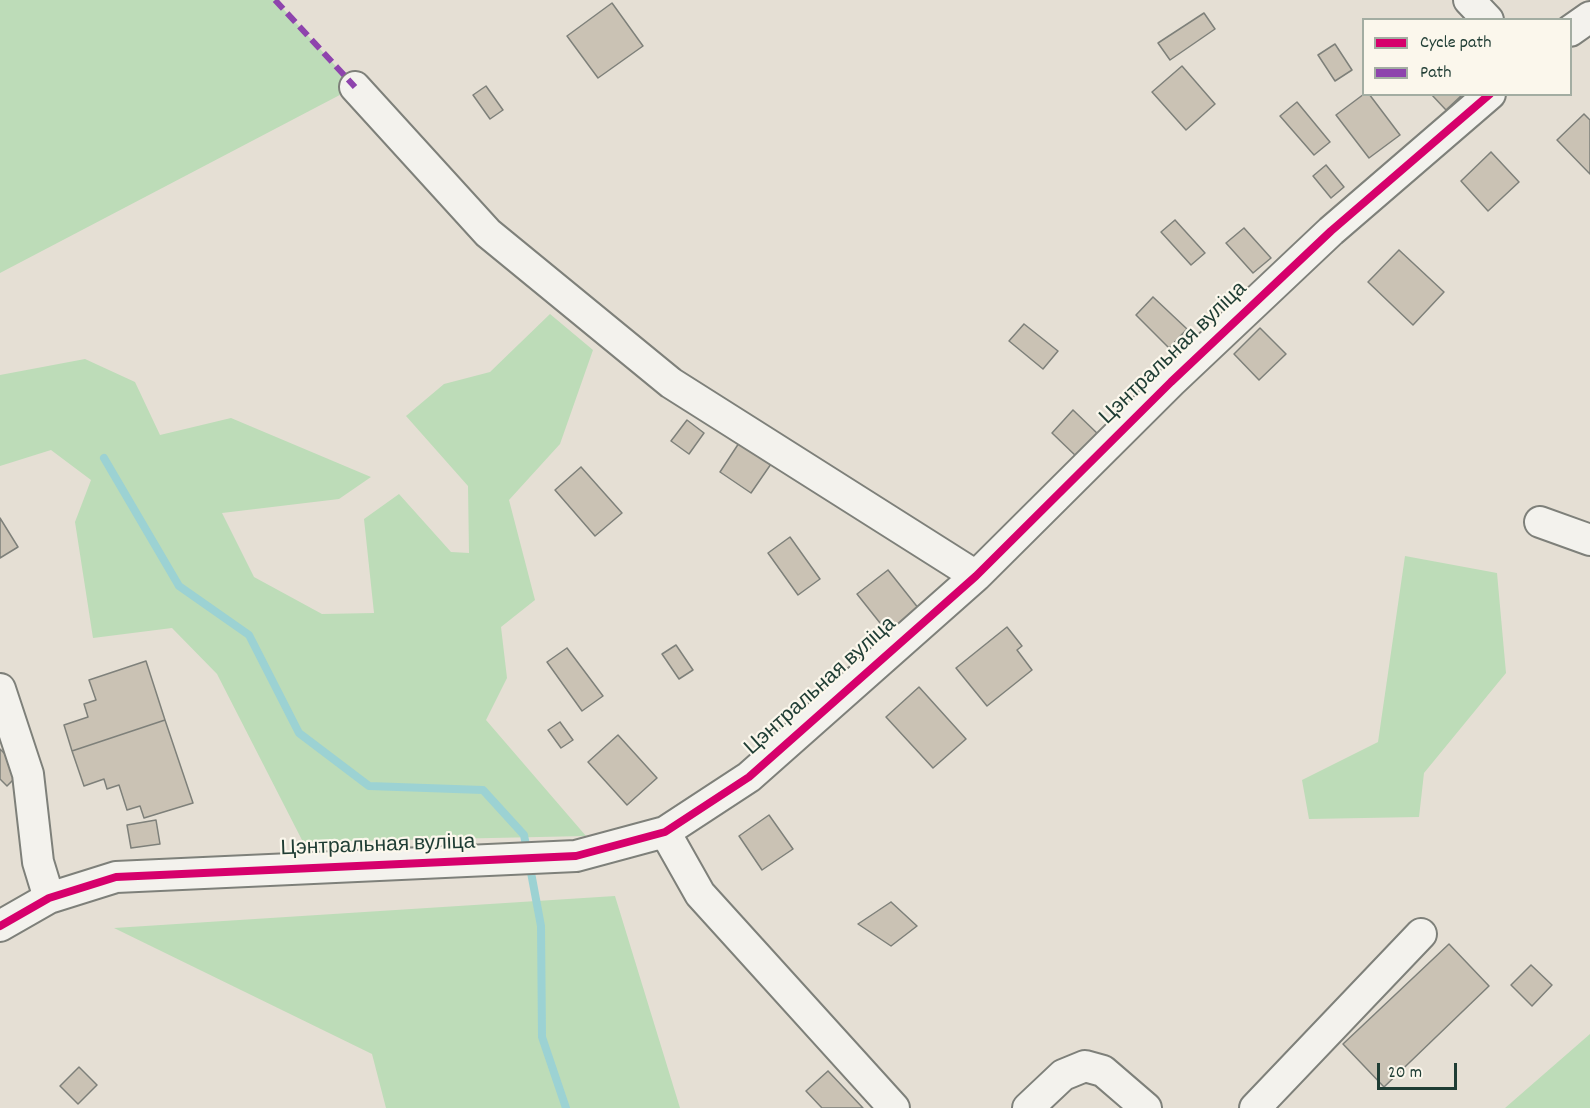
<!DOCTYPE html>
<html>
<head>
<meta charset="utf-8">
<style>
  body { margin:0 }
  #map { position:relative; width:1590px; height:1108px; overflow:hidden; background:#e5dfd4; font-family:Dekko,sans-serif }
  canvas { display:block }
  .legend { position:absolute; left:1362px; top:18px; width:210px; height:78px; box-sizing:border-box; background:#fbf7ec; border:2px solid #a3ada2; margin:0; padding:8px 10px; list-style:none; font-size:18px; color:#1f3d34 }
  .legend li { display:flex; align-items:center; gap:12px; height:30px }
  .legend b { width:30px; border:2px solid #a3ada2 }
  .scale { position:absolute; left:1377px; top:1063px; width:80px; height:27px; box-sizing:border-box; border:3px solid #1f3d34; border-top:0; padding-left:8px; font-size:18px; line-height:21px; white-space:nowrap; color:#1f3d34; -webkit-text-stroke:4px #fbf7ec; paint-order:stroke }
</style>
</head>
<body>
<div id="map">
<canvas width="1590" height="1108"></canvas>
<ul class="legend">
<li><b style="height:8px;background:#d6006c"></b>Cycle path</li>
<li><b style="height:8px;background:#8e44ad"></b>Path</li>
</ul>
<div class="scale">20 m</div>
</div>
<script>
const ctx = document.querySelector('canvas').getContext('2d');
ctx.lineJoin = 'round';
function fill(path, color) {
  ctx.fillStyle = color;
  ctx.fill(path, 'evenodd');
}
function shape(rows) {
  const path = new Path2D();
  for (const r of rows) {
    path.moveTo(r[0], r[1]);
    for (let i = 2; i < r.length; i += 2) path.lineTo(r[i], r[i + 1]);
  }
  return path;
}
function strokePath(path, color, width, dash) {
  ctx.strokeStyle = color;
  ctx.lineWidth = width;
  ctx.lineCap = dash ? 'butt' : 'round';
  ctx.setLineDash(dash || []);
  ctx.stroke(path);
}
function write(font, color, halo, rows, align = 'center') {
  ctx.font = font + ' Dekko,sans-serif';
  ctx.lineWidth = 4.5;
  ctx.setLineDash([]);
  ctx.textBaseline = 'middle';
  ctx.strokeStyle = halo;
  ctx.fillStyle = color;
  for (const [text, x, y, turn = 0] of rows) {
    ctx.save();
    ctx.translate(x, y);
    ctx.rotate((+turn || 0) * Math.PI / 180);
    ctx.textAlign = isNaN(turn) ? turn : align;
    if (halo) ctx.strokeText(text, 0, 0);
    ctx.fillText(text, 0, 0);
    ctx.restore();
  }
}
fill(shape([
  [0,0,275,0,355,87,0,273],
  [550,314,593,350,560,444,509,500,535,600,501,627,507,678,486,720,586,836,303,842,217,674,172,628,93,638,75,522,91,480,51,450,0,466,0,375,85,359,135,382,160,435,231,418,371,477,339,499,222,513,254,577,322,614,374,613,364,519,399,494,451,552,469,553,468,486,406,416,444,384,490,372],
  [1405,556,1497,573,1506,673,1424,773,1419,817,1309,819,1302,780,1378,742],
  [615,896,680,1108,386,1108,372,1054,114,928],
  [1590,1034,1590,1108,1505,1108]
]), '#bddcb8');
strokePath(shape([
  [104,458,179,586,249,635,299,733,369,786,483,790,524,835,541,926,542,1037,566,1108]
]), '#9cd2d3', 8);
const building = shape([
  [612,3,643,46,598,78,567,36,612,3],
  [1204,13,1215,29,1170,60,1158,43,1204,13],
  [1335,44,1352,70,1335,81,1318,55,1335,44],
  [1182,66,1215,104,1186,130,1152,92,1182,66],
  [486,86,503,110,490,119,473,95,486,86],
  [1364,94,1369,94,1400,135,1369,158,1336,115,1364,94],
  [1431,94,1463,94,1446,110,1431,94],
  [1297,102,1330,142,1314,155,1280,116,1297,102],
  [1584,114,1590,120,1590,174,1557,140,1584,114],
  [1491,152,1519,182,1488,211,1461,181,1491,152],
  [1326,165,1344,187,1331,198,1313,176,1326,165],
  [1175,220,1205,253,1191,265,1161,232,1175,220],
  [1244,228,1271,258,1253,273,1226,243,1244,228],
  [1399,250,1444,292,1413,325,1368,282,1399,250],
  [1153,297,1187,329,1169,348,1136,315,1153,297],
  [1024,324,1058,351,1043,369,1009,341,1024,324],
  [1260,328,1286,354,1259,380,1234,354,1260,328],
  [1073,410,1099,435,1078,458,1052,433,1073,410],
  [687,420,704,433,689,454,671,441,687,420],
  [739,443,771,464,751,493,720,472,739,443],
  [581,467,622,513,595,536,555,490,581,467],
  [0,518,18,547,0,558,0,518],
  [790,537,820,579,798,595,768,553,790,537],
  [888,570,919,609,888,633,857,594,888,570],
  [1007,627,1022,646,1017,650,1032,670,987,706,956,668,1007,627],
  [676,645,693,670,679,679,662,654,676,645],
  [567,648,603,696,582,711,547,662,567,648],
  [146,661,165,720,72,751,64,725,88,717,84,704,96,700,89,680,146,661],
  [919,687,966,739,933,768,886,717,919,687],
  [165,720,193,803,144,818,140,806,127,810,119,785,107,789,104,779,84,786,72,751,165,720],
  [560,722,573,740,561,748,548,730,560,722],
  [618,735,657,778,627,805,588,762,618,735],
  [0,749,22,771,7,786,0,779,0,749],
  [769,815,793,849,762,870,739,836,769,815],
  [156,820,160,844,131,848,127,825,156,820],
  [891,902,917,926,891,946,858,924,891,902],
  [1449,944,1489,986,1384,1087,1343,1044,1449,944],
  [1531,965,1552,985,1532,1006,1511,985,1531,965],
  [79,1067,97,1085,78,1104,60,1086,79,1067],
  [828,1071,863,1108,822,1108,806,1091,828,1071]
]);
fill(building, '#cac2b4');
strokePath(building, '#7e807a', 1.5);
const minor = shape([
  [1469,0,1488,20],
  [1570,31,1590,17],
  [355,87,488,233,671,383,976,576],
  [1540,522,1590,540],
  [0,689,28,774,38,862,49,898],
  [665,832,700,894,894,1108],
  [0,926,49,898,116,877,576,856,665,832,749,777,976,576,1171,382,1331,231,1490,94],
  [1028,1108,1063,1075,1085,1066,1103,1071,1146,1108],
  [1255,1108,1421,934]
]);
strokePath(minor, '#7e807a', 34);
strokePath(minor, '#f3f2ed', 30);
strokePath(shape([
  [275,0,355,87]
]), '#8e44ad', 6, [12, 6]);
strokePath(shape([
  [0,926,49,898,116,877,576,856,665,832,749,777,976,576,1171,382,1331,231,1490,94]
]), '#d6006c', 8);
write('21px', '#1f3d34', '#fbf7ec', [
  ["Цэнтральная вуліца",1175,355,-44],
  ["Цэнтральная вуліца",822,688,-42],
  ["Цэнтральная вуліца",378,848,-2]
]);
</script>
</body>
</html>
